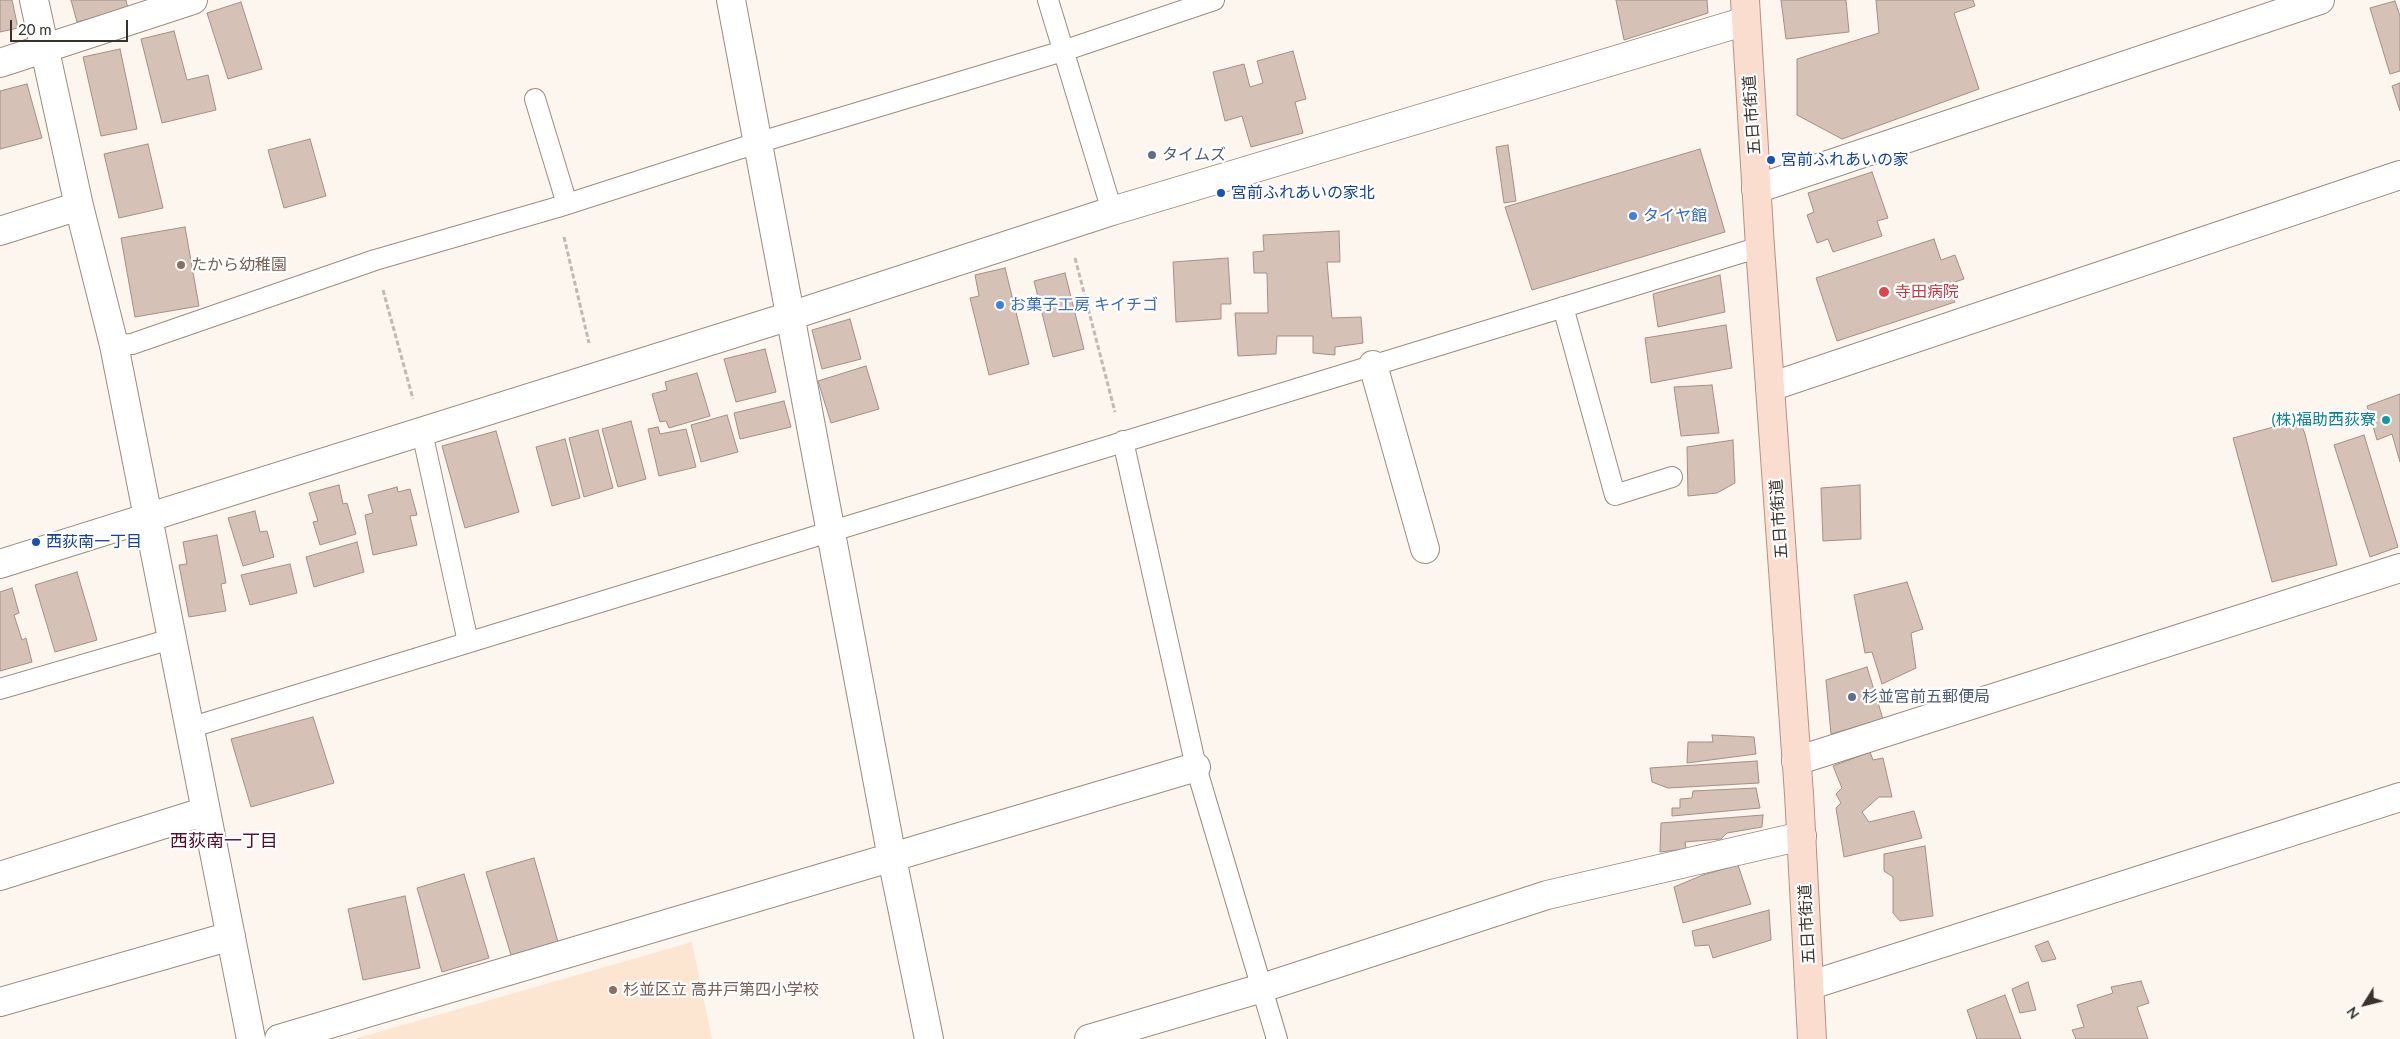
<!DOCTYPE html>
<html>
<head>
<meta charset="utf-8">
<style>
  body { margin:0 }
  #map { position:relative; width:2400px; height:1039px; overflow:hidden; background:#fcf6ef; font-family:Lato,sans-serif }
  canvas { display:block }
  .north { position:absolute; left:2340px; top:979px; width:50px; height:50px; -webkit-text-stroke:4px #fff; paint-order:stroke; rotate:234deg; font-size:14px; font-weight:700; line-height:20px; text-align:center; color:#38322c }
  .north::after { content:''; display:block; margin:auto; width:18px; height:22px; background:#38322c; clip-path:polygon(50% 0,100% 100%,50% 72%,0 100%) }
  .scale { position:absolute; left:10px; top:20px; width:118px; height:22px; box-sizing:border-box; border:2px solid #38322c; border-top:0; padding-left:6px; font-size:15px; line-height:18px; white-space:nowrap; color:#38322c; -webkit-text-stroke:4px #fff; paint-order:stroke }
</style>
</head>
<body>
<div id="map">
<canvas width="2400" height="1039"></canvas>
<div class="north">N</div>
<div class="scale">20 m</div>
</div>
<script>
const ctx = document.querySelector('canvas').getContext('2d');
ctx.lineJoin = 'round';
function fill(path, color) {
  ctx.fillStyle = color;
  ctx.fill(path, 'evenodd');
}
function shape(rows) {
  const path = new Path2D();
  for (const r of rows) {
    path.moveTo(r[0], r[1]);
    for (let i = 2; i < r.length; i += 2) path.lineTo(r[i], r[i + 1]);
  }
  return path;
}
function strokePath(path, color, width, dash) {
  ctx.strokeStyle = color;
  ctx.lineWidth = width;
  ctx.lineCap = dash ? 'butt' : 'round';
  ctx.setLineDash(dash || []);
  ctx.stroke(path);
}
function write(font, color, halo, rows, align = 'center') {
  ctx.font = font + ' Lato,"Noto Sans JP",sans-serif';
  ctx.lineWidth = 4.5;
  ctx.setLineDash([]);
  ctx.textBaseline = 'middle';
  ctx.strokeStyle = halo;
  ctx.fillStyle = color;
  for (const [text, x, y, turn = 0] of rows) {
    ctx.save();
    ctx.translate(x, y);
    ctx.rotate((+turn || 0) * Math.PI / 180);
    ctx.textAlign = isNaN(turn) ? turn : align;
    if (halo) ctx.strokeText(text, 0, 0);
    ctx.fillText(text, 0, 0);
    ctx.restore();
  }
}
fill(shape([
  [692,942,712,1039,354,1039]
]), '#fde6d1');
const building = shape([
  [0,0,12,0,18,28,0,32,0,0],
  [71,0,126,0,128,9,77,22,71,0],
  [1616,0,1707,0,1708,13,1624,40,1616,0],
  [1781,0,1846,0,1849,32,1786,39,1781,0],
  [1876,0,1973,0,1975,6,1954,13,1979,89,1842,139,1797,115,1797,59,1879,33,1876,0],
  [2395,1,2400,16,2400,71,2390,74,2370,8,2395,1],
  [241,2,262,69,228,79,207,13,241,2],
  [174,31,187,80,208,75,216,110,162,123,141,39,174,31],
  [120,49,137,129,101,136,83,57,120,49],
  [1293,51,1306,99,1295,102,1303,133,1251,147,1242,116,1225,121,1213,72,1244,64,1250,87,1263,83,1257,61,1293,51],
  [2400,83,2400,111,2392,86,2400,83],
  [27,84,42,138,0,149,0,91,27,84],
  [310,139,326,196,284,208,268,150,310,139],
  [148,144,163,208,119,218,104,154,148,144],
  [1508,145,1516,201,1504,203,1496,147,1508,145],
  [1700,149,1725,232,1532,290,1505,207,1700,149],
  [1872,172,1888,218,1877,221,1882,236,1833,252,1828,239,1817,243,1807,215,1814,212,1808,193,1872,172],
  [185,227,199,306,135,317,121,238,185,227],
  [1339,231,1340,262,1327,262,1332,318,1361,317,1363,343,1335,347,1335,355,1313,353,1313,336,1277,336,1276,354,1238,356,1235,313,1268,313,1267,273,1254,273,1253,252,1264,251,1263,235,1339,231],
  [1934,239,1941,260,1955,255,1964,279,1949,284,1955,302,1837,341,1816,278,1934,239],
  [1228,258,1231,304,1221,304,1221,319,1176,322,1173,262,1228,258],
  [1005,268,1029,364,989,375,970,298,979,296,975,275,1005,268],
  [1065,273,1084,349,1053,357,1034,281,1065,273],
  [1720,275,1725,312,1658,327,1653,294,1720,275],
  [850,319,861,359,822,369,812,330,850,319],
  [1726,325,1732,368,1651,383,1645,338,1726,325],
  [765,349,776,392,736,402,724,359,765,349],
  [866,366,879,409,831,423,818,381,866,366],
  [697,373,710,416,669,428,666,421,660,422,652,394,667,390,665,382,697,373],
  [1712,385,1719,433,1681,436,1674,387,1712,385],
  [2400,394,2400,462,2392,434,2377,440,2367,406,2400,394],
  [784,401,791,427,740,439,734,413,784,401],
  [727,415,738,452,701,462,691,425,727,415],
  [631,421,646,479,618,487,602,429,631,421],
  [2292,422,2301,424,2305,434,2337,565,2272,582,2233,438,2292,422],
  [658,427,660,434,686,429,696,467,659,476,648,429,658,427],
  [598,430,613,488,584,497,569,438,598,430],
  [496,431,519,512,465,528,442,446,496,431],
  [2364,435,2398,547,2370,557,2334,445,2364,435],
  [565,439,580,498,552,506,536,447,565,439],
  [1733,440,1735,483,1717,493,1688,496,1687,447,1733,440],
  [339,485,343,504,347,503,356,534,320,545,313,522,318,521,309,493,339,485],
  [1860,485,1861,539,1823,541,1821,488,1860,485],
  [397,487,398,492,410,489,417,515,410,516,417,545,373,555,365,515,373,513,368,495,397,487],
  [255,511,260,532,267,531,274,557,243,566,228,518,255,511],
  [217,535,226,583,221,584,226,611,189,617,179,565,187,564,183,542,217,535],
  [357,542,364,572,314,587,306,557,357,542],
  [290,564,297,593,250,605,241,575,290,564],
  [77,572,97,640,55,652,35,585,77,572],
  [1907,582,1923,629,1911,633,1916,668,1882,684,1872,652,1865,653,1854,595,1907,582],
  [12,588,19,613,14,615,22,640,26,638,32,662,0,671,0,592,12,588],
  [1867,667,1883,719,1831,734,1826,680,1867,667],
  [313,717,334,783,251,807,231,739,313,717],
  [1712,735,1754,737,1756,754,1687,763,1688,742,1713,742,1712,735],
  [1870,752,1873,760,1883,758,1892,797,1879,797,1862,812,1869,822,1914,811,1922,838,1844,857,1836,808,1841,803,1836,794,1842,788,1833,766,1870,752],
  [1757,761,1759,783,1668,788,1652,782,1650,768,1757,761],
  [1756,788,1760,808,1672,816,1672,808,1680,808,1680,799,1692,798,1693,791,1756,788],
  [1763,815,1762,827,1727,833,1721,839,1685,842,1686,849,1660,852,1661,823,1763,815],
  [1925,846,1933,916,1900,921,1893,913,1893,877,1884,871,1884,854,1925,846],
  [534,858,558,942,511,955,486,872,534,858],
  [1738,865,1751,904,1683,923,1674,887,1703,875,1738,865],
  [464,874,489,958,442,972,417,888,464,874],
  [405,896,420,968,363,980,348,909,405,896],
  [1769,910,1771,940,1713,958,1709,945,1695,946,1692,931,1769,910],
  [2048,941,2056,959,2042,962,2035,946,2048,941],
  [2141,981,2149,1003,2137,1007,2148,1039,2076,1039,2072,1030,2084,1027,2077,1005,2113,993,2111,987,2141,981],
  [2028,982,2036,1010,2020,1013,2012,989,2028,982],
  [2005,995,2021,1039,1977,1039,1967,1010,2005,995]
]);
fill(building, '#d6c1b7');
strokePath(building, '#a38f85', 1);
const service = shape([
  [1048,0,1112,211],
  [535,99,567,204],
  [1563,307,1615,495,1672,477],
  [114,345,132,344,375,260,558,207,757,143,1063,51,1214,0],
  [422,432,468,642],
  [1123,441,1196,767,1277,1039],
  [0,689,171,639],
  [189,728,1760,247]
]);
const minor = shape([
  [34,0,79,206,114,345,251,1039],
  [731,0,892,858,929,1039],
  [0,63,193,0],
  [1756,189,2320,0],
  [0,231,79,206],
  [1373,365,1425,549],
  [1770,387,2400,175],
  [0,564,790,316,1112,211,1746,21],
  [1796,761,2400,568],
  [0,876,206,811],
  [1811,985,2400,797],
  [0,1002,231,936],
  [279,1039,1196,767],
  [1089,1039,1262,988,1547,895,1802,836]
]);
const primary = shape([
  [1745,0,1760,247,1799,794,1812,1039]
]);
strokePath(service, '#9b8c7d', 22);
strokePath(minor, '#9b8c7d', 30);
strokePath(primary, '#b49280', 30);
strokePath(shape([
  [564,237,589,343],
  [1075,258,1115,412],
  [383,290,413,399]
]), '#c0bab4', 3, [5, 2.5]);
strokePath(service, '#fff', 20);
strokePath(minor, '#fff', 28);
strokePath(primary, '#faddce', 28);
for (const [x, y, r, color] of [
  [1152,155,5,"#5c6f8a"],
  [1771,160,5,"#1a4fb4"],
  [1221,193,5,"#1a4fb4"],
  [1633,216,5,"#3f7fe0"],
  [181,265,5,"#8d6e63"],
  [1884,292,6,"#e0444e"],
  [1000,305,5,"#3f7fe0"],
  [2386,420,5,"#0f9aa8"],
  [36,542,5,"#1a4fb4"],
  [1852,697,5,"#5c6f8a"],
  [613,990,5,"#8d6e63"]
]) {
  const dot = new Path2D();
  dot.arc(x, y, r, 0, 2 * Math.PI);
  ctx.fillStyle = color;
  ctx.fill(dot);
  strokePath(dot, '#fff', 2);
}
write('16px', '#38322c', '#fff', [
  ["五日市街道",1752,115,-94],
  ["五日市街道",1779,519,-94],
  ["五日市街道",1807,924,-93]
]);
write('16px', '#4e5e75', '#fff', [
  ["タイムズ",1162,155],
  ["杉並宮前五郵便局",1862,697]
], 'left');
write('16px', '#164399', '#fff', [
  ["宮前ふれあいの家",1781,160],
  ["宮前ふれあいの家北",1231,193],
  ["西荻南一丁目",46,542]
], 'left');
write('16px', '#366cbe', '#fff', [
  ["タイヤ館",1643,216],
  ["お菓子工房 キイチゴ",1010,305]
], 'left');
write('16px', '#785e54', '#fff', [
  ["たから幼稚園",191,265],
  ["杉並区立 高井戸第四小学校",623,990]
], 'left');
write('16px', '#be3a42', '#fff', [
  ["寺田病院",1895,292]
], 'left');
write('16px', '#0d838f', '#fff', [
  ["(株)福助西荻寮",2376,420]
], 'right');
write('18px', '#4f0f2f', '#fff', [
  ["西荻南一丁目",224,841]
]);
</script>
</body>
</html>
